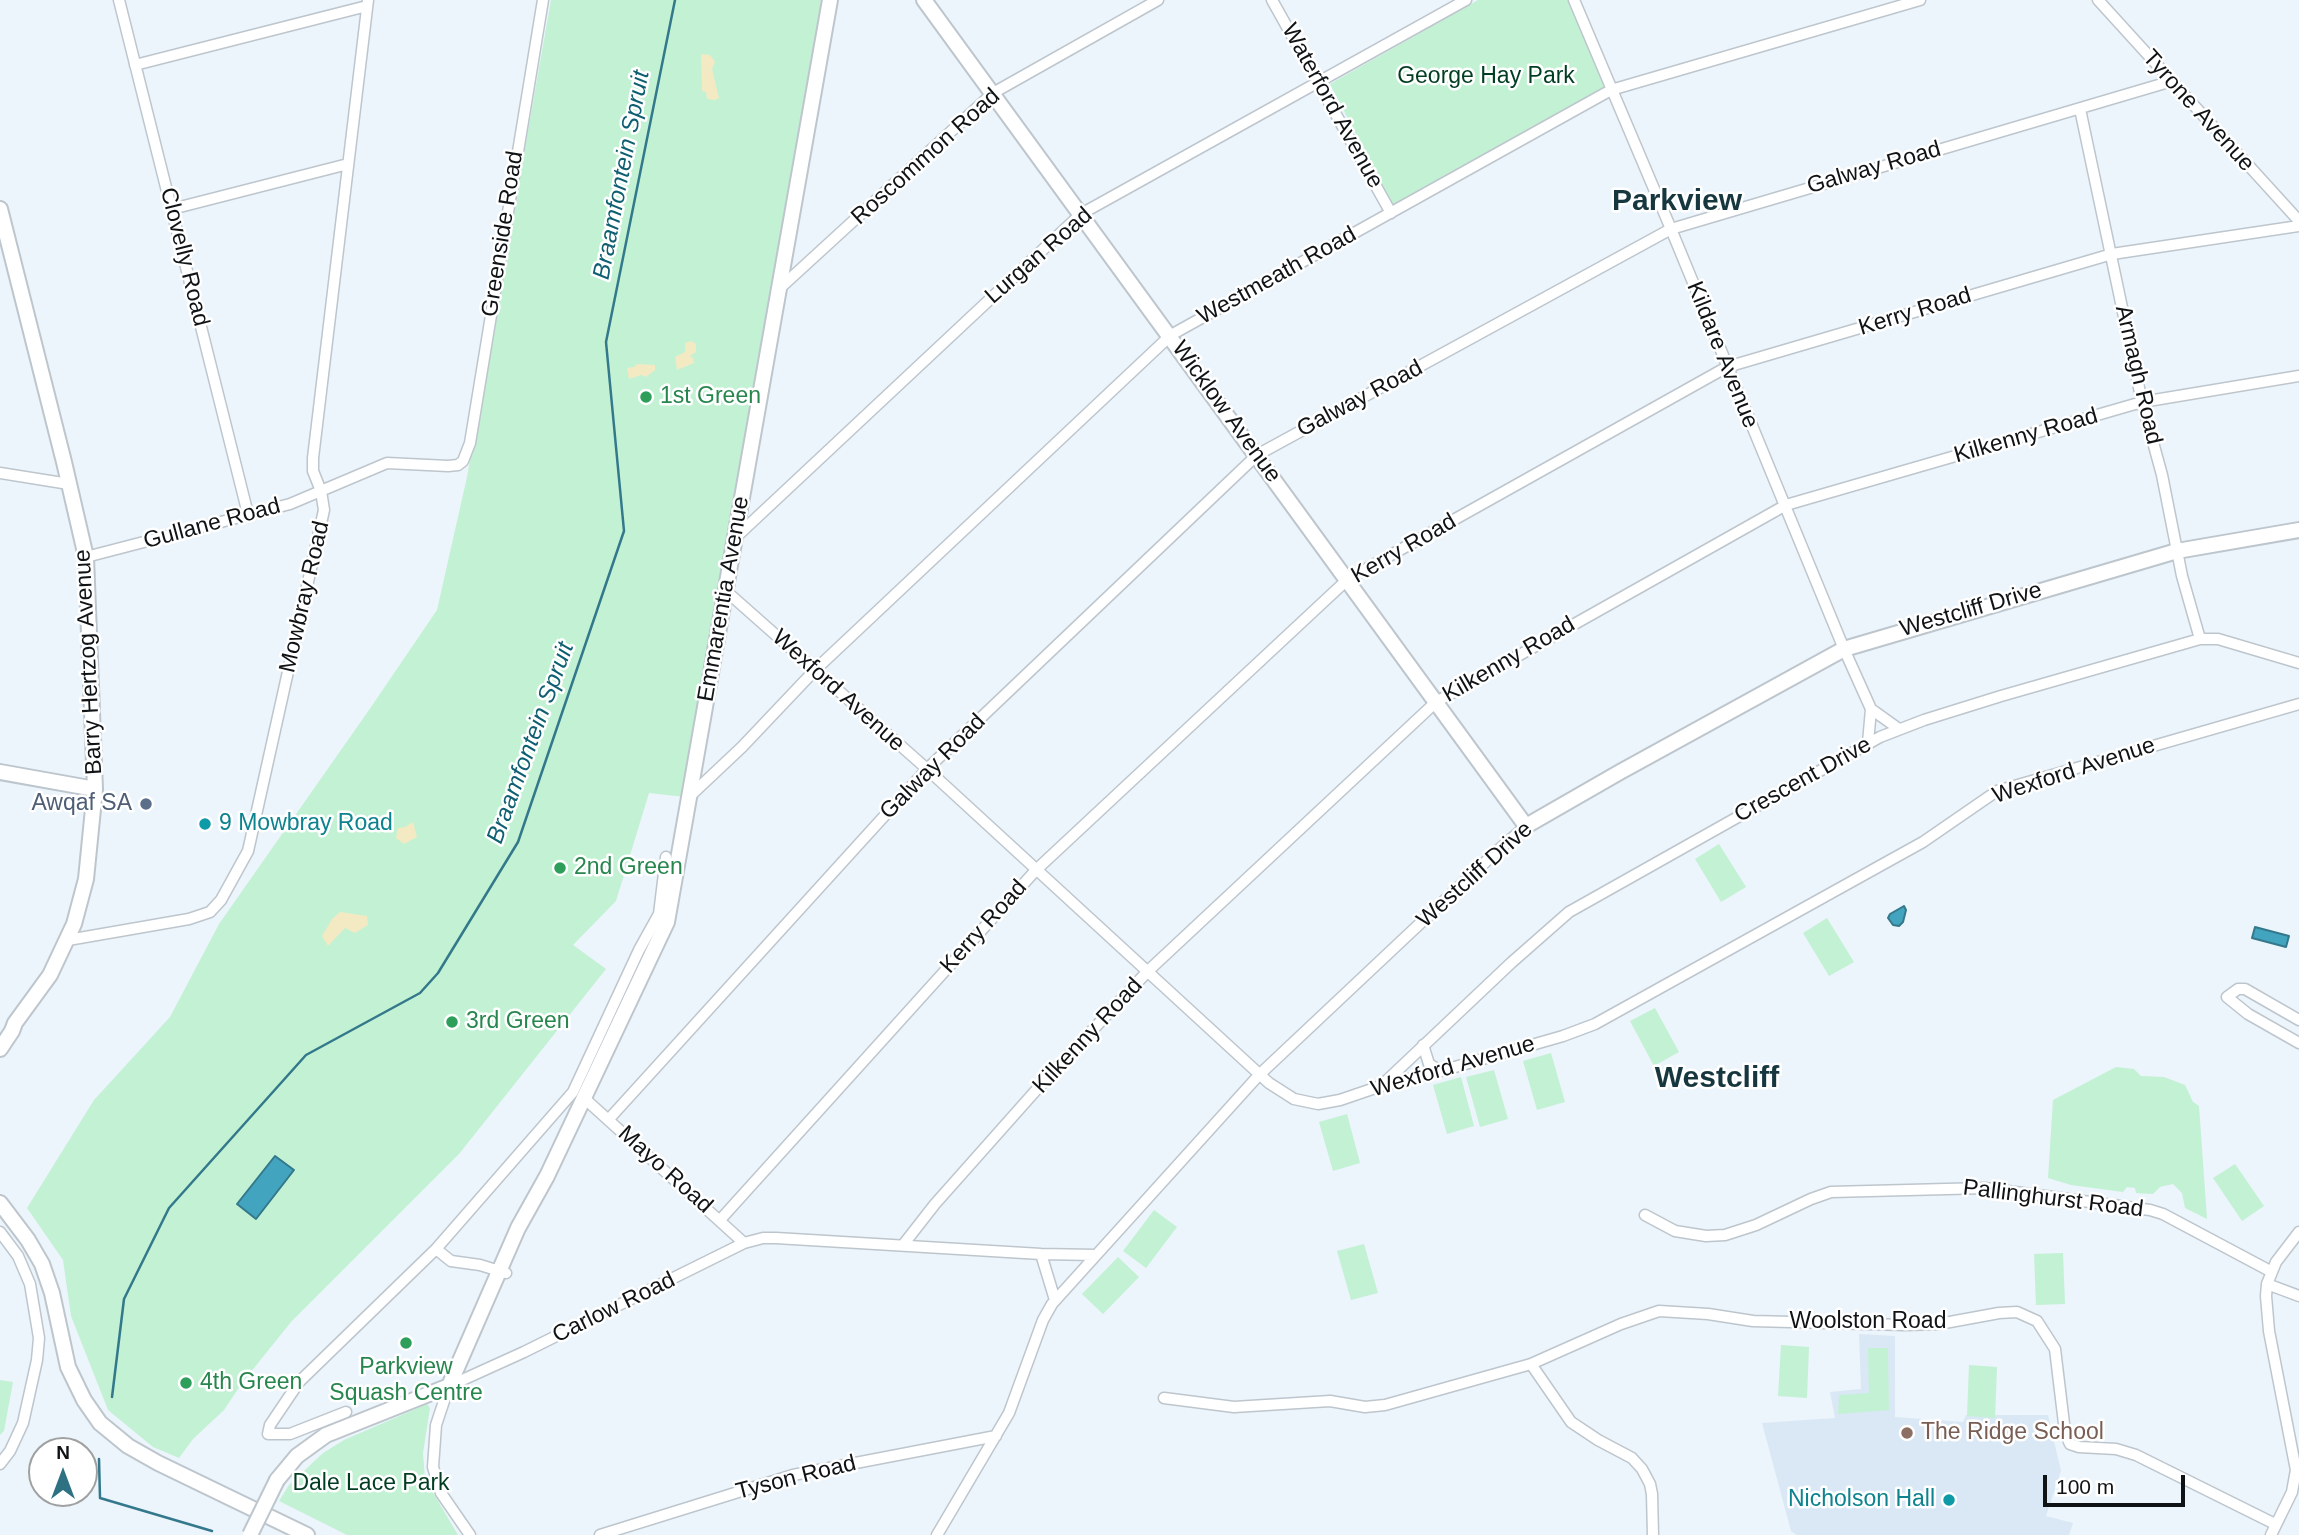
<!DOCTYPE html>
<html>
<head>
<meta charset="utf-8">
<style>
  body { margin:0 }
  #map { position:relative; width:2299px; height:1535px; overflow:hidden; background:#ecf4fc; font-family:Arial,sans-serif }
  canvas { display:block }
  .north { position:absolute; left:28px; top:1437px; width:70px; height:70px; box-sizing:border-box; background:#fff; border:2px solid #9fa1a1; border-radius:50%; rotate:0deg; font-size:19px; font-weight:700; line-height:28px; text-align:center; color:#101315 }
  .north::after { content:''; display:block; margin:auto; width:24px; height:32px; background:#2e7182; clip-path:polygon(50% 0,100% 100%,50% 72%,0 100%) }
  .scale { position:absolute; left:2043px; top:1475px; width:142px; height:32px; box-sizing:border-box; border:4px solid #101315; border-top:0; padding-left:9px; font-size:21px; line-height:24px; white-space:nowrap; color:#101315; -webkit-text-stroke:5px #fff; paint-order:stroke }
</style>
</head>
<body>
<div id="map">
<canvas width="2299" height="1535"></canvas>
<div class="north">N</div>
<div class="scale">100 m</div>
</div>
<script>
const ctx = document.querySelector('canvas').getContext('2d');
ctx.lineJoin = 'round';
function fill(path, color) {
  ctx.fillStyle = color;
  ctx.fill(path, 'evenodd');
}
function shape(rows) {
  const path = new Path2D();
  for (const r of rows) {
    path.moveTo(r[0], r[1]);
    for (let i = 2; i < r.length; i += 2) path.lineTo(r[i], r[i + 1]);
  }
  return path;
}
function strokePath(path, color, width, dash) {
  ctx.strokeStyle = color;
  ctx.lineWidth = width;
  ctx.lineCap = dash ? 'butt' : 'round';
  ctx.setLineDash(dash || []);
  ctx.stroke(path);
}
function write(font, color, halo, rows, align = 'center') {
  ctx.font = font + ' Arial,sans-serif';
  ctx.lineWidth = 5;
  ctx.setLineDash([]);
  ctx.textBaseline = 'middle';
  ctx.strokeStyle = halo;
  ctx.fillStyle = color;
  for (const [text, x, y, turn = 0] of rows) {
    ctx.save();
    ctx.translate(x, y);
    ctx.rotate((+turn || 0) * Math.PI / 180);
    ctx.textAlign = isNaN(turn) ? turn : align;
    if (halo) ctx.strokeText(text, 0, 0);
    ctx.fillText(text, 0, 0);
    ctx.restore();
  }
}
fill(shape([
  [1859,1334,1895,1336,1895,1417,1963,1422,1966,1415,2048,1415,2061,1471,2046,1516,2073,1523,2069,1535,1797,1535,1791,1531,1762,1423,1835,1418,1830,1392,1861,1389]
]), '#d9e8f4');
fill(shape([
  [551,0,834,0,685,797,649,793,616,901,573,945,606,969,459,1154,291,1322,242,1383,224,1410,193,1439,179,1458,153,1447,108,1410,71,1316,63,1260,27,1208,94,1100,170,1017,219,924,369,710,437,610,467,477],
  [1478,0,1568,0,1609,89,1394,208,1330,84],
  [1719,844,1746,887,1721,902,1695,859],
  [1827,918,1854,962,1829,976,1803,933],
  [1655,1008,1679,1052,1654,1066,1630,1021],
  [1551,1053,1565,1102,1537,1110,1523,1061],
  [2116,1067,2134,1069,2141,1076,2164,1077,2185,1085,2193,1102,2199,1106,2207,1219,2185,1208,2182,1193,2173,1184,2160,1187,2153,1194,2136,1193,2135,1188,2127,1187,2123,1192,2071,1185,2048,1178,2053,1100],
  [1494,1070,1508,1119,1480,1127,1466,1077],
  [1461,1077,1474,1126,1447,1134,1433,1085],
  [1347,1114,1360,1163,1333,1171,1319,1122],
  [2235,1164,2264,1206,2242,1221,2213,1178],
  [1154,1210,1177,1227,1146,1268,1123,1251],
  [1364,1244,1378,1293,1351,1300,1337,1251],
  [2063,1253,2065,1304,2036,1305,2034,1254],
  [1118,1257,1139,1277,1103,1314,1082,1294],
  [1781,1345,1809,1347,1807,1398,1778,1396],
  [1868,1348,1888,1348,1889,1410,1838,1414,1839,1395,1869,1393],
  [1969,1365,1997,1367,1995,1418,1967,1416],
  [0,1380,13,1382,4,1431,0,1435],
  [427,1404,430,1408,423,1453,425,1479,458,1535,347,1535,279,1501,289,1485,323,1453,344,1440]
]), '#c3f1d4');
fill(shape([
  [701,54,710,55,715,62,712,69,719,98,715,100,707,99,706,92,702,91],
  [691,341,696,344,696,352,690,356,693,358,694,363,677,370,675,357,685,352,685,343],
  [637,364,655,365,655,370,646,377,641,375,629,379,627,368,634,367],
  [413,822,417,837,404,844,396,838,398,828,405,827],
  [340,912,367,916,368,925,355,933,345,928,328,946,322,936,332,919]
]), '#f3eac4');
const water = shape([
  [1904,906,1906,910,1903,922,1899,926,1893,925,1888,918,1890,914,1904,906],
  [2255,927,2289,936,2286,947,2252,938,2255,927],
  [275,1156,294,1170,256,1219,237,1204,275,1156]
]);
fill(water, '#42a4be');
strokePath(water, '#33788b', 2);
strokePath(shape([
  [112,1397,124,1299,169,1208,306,1055,420,993,438,973,518,842,624,531,606,342,675,0],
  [99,1459,100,1498,212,1531]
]), '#33788b', 2.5);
const street = shape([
  [119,0,248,514],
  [1272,0,1391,213],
  [1574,0,1671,229,1844,649,1871,709,1899,729],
  [2098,0,2299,221],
  [135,65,367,6],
  [2080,109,2142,402,2162,475,2182,576,2200,639],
  [172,209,348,164],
  [779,289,993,93,1158,0],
  [0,473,69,484],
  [736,537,1081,214,1466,0],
  [86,557,290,504,387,463,448,466,458,465,463,461,470,443,543,0],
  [726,591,927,769,1269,1083,1294,1099,1318,1104,1340,1100,1381,1086,1441,1071,1563,1036,1595,1024,1923,842,1997,791,2299,704],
  [1868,743,1871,709],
  [690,796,742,747,815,670,1171,335,1611,90,1920,0],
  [68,940,189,919,210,912,221,900,248,851,324,510,321,491,313,471,313,458,368,0],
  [2299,1020,2245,989,2238,989,2227,997,2248,1014,2299,1043],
  [1423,1045,1429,1064,1441,1071],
  [1382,1085,1511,963,1569,912,1880,737,1924,720,2001,696,2200,639,2218,639,2299,663],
  [584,1098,744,1243],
  [609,1119,927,769,1257,455,1671,229,2172,81],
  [1645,1215,1675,1231,1706,1236,1725,1235,1756,1225,1811,1199,1831,1192,1985,1188,2150,1210,2163,1214,2272,1272],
  [720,1220,1036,870,1348,579,1727,367,2112,254,2299,226],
  [0,1232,18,1256,30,1284,39,1338,37,1360,23,1423,10,1451,0,1464],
  [903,1245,935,1204,1038,1088,1148,971,1436,702,1786,505,2142,402,2299,376],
  [436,1249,451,1261,480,1265,506,1273],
  [1041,1254,1055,1300],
  [2267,1284,2299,1296],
  [1531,1364,1571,1422,1598,1440,1632,1458,1642,1469,1650,1484,1652,1494,1653,1535],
  [1164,1398,1234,1407,1330,1401,1365,1407,1385,1405,1531,1364,1621,1324,1659,1311,1708,1314,1753,1321,1905,1325,1939,1324,1999,1313,2017,1312,2037,1321,2055,1349,2065,1432,2070,1444,2079,1447,2116,1449,2136,1455,2275,1524],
  [346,1412,290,1434,268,1434,270,1425,299,1382,436,1249,573,1092,639,950,659,914,666,857],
  [470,1535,441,1493,433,1467,436,1425,449,1386,524,1352,744,1243,763,1238,776,1238,1041,1254,1095,1255],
  [600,1535,793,1475,996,1436],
  [937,1535,1009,1413,1043,1320,1052,1304,1259,1075,1496,852,1526,826],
  [2271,1535,2292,1492,2296,1470,2269,1331,2266,1296,2267,1284,2276,1262,2299,1232]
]);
const secondary = shape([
  [924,0,1526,826,1620,772,1844,649,2177,551,2299,530],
  [0,209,64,462,86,557,95,789,86,879,74,924,50,975,15,1023,12,1031,0,1049],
  [0,772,95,789],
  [0,1203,28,1240,42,1264,52,1293,68,1367,84,1400,100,1423,128,1446,158,1463,307,1535],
  [277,1480,297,1456,326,1435,449,1386,518,1228,547,1176,667,922,830,0]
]);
strokePath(street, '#bec6cd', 13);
strokePath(secondary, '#bec6cd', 18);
strokePath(street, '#fff', 10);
strokePath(secondary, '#fff', 14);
const secondaryBridge = shape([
  [250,1535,277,1480]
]);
strokePath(secondaryBridge, '#bec6cd', 18, []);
strokePath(secondaryBridge, '#fff', 14);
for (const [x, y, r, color] of [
  [646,397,7,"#2e9e5b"],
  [146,804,7,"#5c6f8a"],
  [205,824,7,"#0f9aa8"],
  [560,868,7,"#2e9e5b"],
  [452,1022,7,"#2e9e5b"],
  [406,1343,7,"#2e9e5b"],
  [186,1383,7,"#2e9e5b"],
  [1907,1433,7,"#8d6e63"],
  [1949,1500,7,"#0f9aa8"]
]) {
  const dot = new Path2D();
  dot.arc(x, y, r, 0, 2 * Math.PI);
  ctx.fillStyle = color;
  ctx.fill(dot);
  strokePath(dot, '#fff', 2.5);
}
write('23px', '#003d21', '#fff', [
  ["George Hay Park",1486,77],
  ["Dale Lace Park",371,1484]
]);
write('23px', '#101315', '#fff', [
  ["Waterford Avenue",1332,106,61],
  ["Tyrone Avenue",2198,111,48],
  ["Roscommon Road",926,157,-42],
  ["Galway Road",1874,168,-16],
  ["Greenside Road",503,234,-81],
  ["Lurgan Road",1039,256,-41],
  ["Clovelly Road",184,257,76],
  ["Westmeath Road",1277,276,-29],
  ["Kerry Road",1915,312,-17],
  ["Kildare Avenue",1722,355,68],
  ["Armagh Road",2138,375,77],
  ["Galway Road",1360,399,-28],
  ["Wicklow Avenue",1226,412,54],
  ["Kilkenny Road",2026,436,-16],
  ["Gullane Road",212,524,-15],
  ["Kerry Road",1404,549,-30],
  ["Mowbray Road",305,597,-77],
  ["Emmarentia Avenue",724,599,-80],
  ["Westcliff Drive",1971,610,-16],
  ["Kilkenny Road",1509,660,-30],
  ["Barry Hertzog Avenue",89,662,-93],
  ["Wexford Avenue",838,691,42],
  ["Galway Road",933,767,-45],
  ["Wexford Avenue",2074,771,-18],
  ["Crescent Drive",1803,780,-29],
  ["Westcliff Drive",1475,875,-42],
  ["Kerry Road",984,927,-48],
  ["Kilkenny Road",1088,1036,-47],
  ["Wexford Avenue",1453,1067,-16],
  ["Mayo Road",665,1170,42],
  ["Pallinghurst Road",2053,1199,7],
  ["Carlow Road",614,1308,-26],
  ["Woolston Road",1868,1322],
  ["Tyson Road",796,1478,-14]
]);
write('23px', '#27864d', '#fff', [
  ["1st Green",660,397],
  ["2nd Green",574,868],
  ["3rd Green",466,1022],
  ["Parkview",406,1368,"center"],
  ["Squash Centre",406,1394,"center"],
  ["4th Green",200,1383]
], 'left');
write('23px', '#4e5e75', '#fff', [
  ["Awqaf SA",132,804]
], 'right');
write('23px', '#0d838f', '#fff', [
  ["9 Mowbray Road",219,824],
  ["Nicholson Hall",1935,1500,"right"]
], 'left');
write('23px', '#785e54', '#fff', [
  ["The Ridge School",1921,1433]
], 'left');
write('italic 24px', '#0f5f72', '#fff', [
  ["Braamfontein Spruit",622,175,-79],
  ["Braamfontein Spruit",531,743,-70]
]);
write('bold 30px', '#17373f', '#fff', [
  ["Parkview",1677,202],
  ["Westcliff",1717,1079]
]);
</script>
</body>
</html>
